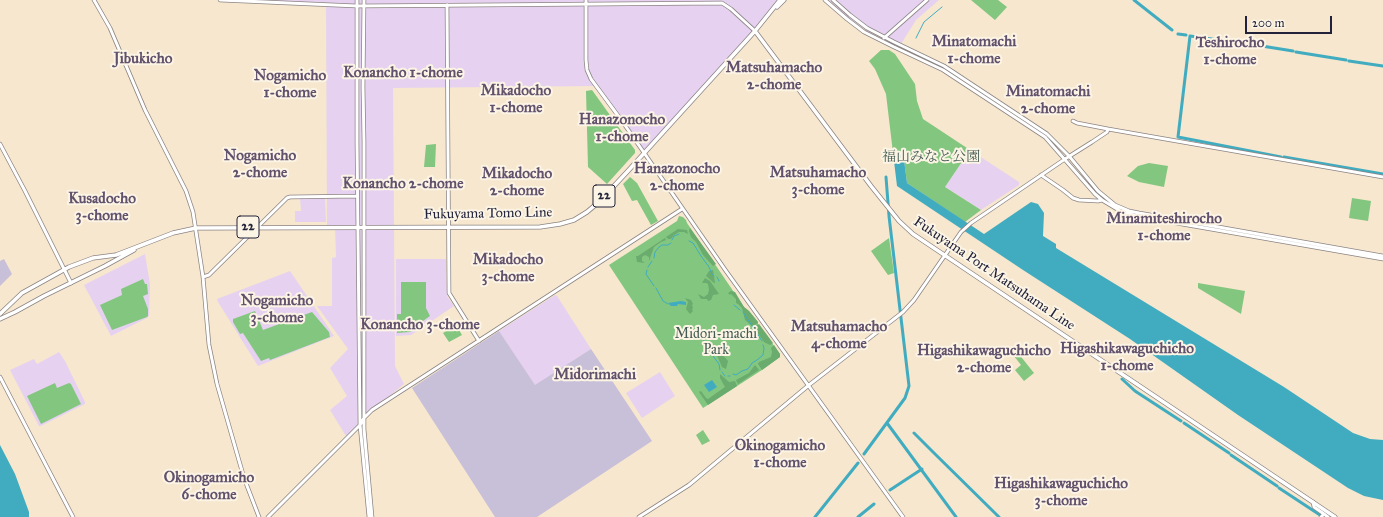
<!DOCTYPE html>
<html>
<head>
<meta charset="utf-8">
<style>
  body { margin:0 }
  #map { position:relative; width:1383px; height:517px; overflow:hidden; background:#f6e7ce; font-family:"IM FELL Great Primer",serif }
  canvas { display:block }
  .scale { position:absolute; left:1245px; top:16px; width:87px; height:18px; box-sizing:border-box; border:2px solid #22223b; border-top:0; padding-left:5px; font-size:12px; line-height:14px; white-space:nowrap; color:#22223b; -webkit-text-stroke:3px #fcf5e5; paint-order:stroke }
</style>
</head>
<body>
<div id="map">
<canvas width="1383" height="517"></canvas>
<div class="scale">200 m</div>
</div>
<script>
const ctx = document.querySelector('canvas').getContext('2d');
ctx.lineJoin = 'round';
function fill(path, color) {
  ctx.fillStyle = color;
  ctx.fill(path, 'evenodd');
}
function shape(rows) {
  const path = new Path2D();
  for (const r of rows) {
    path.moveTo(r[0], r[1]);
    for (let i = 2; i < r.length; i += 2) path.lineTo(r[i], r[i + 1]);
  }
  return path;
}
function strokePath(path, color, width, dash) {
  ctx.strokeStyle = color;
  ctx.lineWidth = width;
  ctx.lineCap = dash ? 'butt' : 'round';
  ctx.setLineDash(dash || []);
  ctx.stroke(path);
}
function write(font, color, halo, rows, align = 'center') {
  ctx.font = font + ' "IM FELL Great Primer","Noto Serif JP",serif';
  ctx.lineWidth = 4;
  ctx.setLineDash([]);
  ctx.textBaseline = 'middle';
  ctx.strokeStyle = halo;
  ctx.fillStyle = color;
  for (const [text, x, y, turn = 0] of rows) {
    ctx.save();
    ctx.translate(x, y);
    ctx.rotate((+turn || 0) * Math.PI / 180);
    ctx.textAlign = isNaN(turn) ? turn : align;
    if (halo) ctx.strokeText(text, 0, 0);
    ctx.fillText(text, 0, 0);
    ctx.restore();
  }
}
fill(shape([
  [261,0,782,0,643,153,596,86,393,88,395,366,404,384,374,409,346,436,330,410,347,396,330,368,348,349,317,306,332,306,332,258,336,257,335,227,327,226,326,5,261,3],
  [829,0,939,0,916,20,901,44,870,33,846,16],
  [970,150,1019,182,1019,185,981,210,945,187],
  [325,197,326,222,295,222,295,211,301,211,300,198],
  [145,254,150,284,149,316,147,318,111,336,84,285],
  [396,259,446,259,447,296,454,306,411,335,396,336],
  [290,271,334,336,258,366,218,302,217,299],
  [555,295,557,296,591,349,535,386,499,331],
  [59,352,65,361,85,402,85,404,41,426,39,426,10,370,34,359,37,364],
  [660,372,675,396,642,418,626,393]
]), '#e6d2f0');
fill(shape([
  [4,259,12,274,0,286,0,261],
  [499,331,535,385,591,349,652,441,537,517,495,517,412,388]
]), '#c8bfd8');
fill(shape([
  [971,0,998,0,1007,7,995,20],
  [881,50,889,50,895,54,915,84,917,101,923,119,970,150,945,187,981,210,965,222,907,183,903,152,893,153,886,94,875,69,869,61],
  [592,90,635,150,635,153,607,184,588,167,586,91],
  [436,144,435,167,424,167,426,145],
  [1149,163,1168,166,1164,187,1139,182,1127,176,1138,166],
  [630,177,637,183,658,221,651,225,637,200,632,201,623,184],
  [1352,198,1371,201,1368,221,1349,218],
  [679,216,683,217,686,220,687,223,744,307,749,311,758,322,758,324,780,354,780,357,762,370,703,408,609,265,677,221],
  [889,238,894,273,888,275,871,251],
  [143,279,145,284,147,284,148,294,143,296,148,309,148,316,147,317,112,330,100,305,122,295,121,289],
  [401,282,426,282,426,308,430,316,423,321,424,324,410,332,397,333,397,314,401,314],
  [1198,283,1245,291,1241,314,1198,288],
  [255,311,263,330,312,312,329,332,330,337,270,360,269,358,261,361,243,333,240,334,233,322,233,319],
  [456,325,462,335,449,342,443,333],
  [1018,353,1034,373,1024,381,1015,370,1021,365,1014,356],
  [55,383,57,388,69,383,71,384,81,404,41,424,27,396],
  [703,430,710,441,702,445,696,435]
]), '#83c67f');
fill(shape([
  [690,228,716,264,713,266,703,255,696,242,691,237,689,231],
  [678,229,687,230,688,234,684,232,679,232,674,235,671,239,668,239,666,237],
  [665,238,666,240,661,242,654,247,649,261,649,257,645,255,642,257,642,261,645,263,637,262,636,256,638,256],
  [713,270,715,283,714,283,706,276,709,271],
  [705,278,710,281,719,294,713,295,711,300,708,301,707,299,701,299,698,294,704,297,708,294,709,290,708,284,706,283,702,283],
  [731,291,735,292,744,307,749,311,758,322,758,323,752,326,745,320,742,308,738,304,736,303,736,299,731,294,730,295,728,293],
  [685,298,691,300,693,304,692,305,693,308,692,309,693,311,690,314,686,309,688,302],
  [759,324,773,343,772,344,770,345,764,342,757,332,754,327],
  [774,345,780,354,780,357,762,370,758,364,759,362,771,357,772,352,771,348],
  [717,352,720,352,728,361,726,369,722,367,716,353],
  [755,365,759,370,738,384,736,380,749,373],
  [720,374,729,382,735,381,737,386,708,405,699,392,701,391,706,398,708,399,725,387,720,378]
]), '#6aab6e');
fill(shape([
  [903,152,907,183,984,234,1031,202,1038,204,1044,213,1043,236,1056,244,1056,248,1284,387,1353,433,1370,439,1383,440,1383,500,1364,496,1348,488,1238,415,1130,339,1023,270,897,186,893,153],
  [681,301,686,302,686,305,678,304,677,306,671,306,668,303],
  [712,380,717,387,709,392,704,385],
  [0,445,15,474,29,512,29,517,0,517]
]), '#41acc0');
strokePath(shape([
  [916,38,924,22,942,7],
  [672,240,674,236,679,234],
  [689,241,693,243,701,256,709,267,712,274,714,276],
  [654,258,655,252,659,247,662,245,668,245,671,243],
  [648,267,652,261],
  [647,270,646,274,654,286],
  [717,277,719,281],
  [656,288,663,301,668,304],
  [734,305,740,310],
  [743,312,762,341],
  [694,333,696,336,703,339,705,343],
  [706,346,711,353],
  [713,356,719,364,720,370],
  [722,372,725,376],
  [733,374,736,375,742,371,748,369,752,363,757,360,763,355,764,348,763,345],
  [728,376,730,376]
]), '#41acc0', 1);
strokePath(shape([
  [1134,0,1172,30],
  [1178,34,1186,35],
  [1240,43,1190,36,1178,137,1281,157],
  [1243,43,1293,51],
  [1296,52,1346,60],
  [1349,61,1383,66],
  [1284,157,1383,174],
  [1122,379,1135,391,1181,421],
  [887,423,956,517],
  [1184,423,1229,453],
  [914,433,934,453,999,517],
  [864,454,905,398,909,386,889,216,886,177],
  [1231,455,1277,486],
  [1279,488,1320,515],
  [890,490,922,469],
  [815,517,858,463],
  [858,517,874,504]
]), '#41acc0', 3);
const minor = shape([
  [94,0,110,28,145,110,186,191,193,212,203,277,209,345,217,384,244,478,259,517],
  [220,0,357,6,722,3,731,9,755,31],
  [357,0,357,142,360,425,369,517],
  [364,0,363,87,364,142,364,429,372,517],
  [586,0,586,60,587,70,591,79,622,121,726,271,903,517],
  [825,0,847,19,864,32,894,47,943,70,1045,137,1095,194,1102,200,1122,212,1136,216,1383,259],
  [833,0,850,15,867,28,894,42,944,66,1047,134,1069,156,1098,191,1115,205,1129,211,1139,213,1383,256],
  [447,5,449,293,479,341],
  [884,38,927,0],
  [1073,121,1077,123,1108,129,1383,177],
  [0,144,25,191,71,283],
  [1041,175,1063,190,1073,198,1079,200,1098,201,1102,200],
  [203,277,209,275,213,271,287,198,290,197,357,196],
  [0,377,73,517],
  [1313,502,1314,507,1324,514],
  [268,517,360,425,364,418,372,410,682,209],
  [639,517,689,485,809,385,903,312,914,300,961,232,971,223,1065,159,1092,142,1107,132,1108,129],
  [1321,517,1324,514,1328,517]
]);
const major = shape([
  [777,7,784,0],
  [755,31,871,186,899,221,913,234,1335,517],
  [0,314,22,293,69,267,93,258,116,255,173,233,196,228,540,227,560,224,574,220,587,212,600,201,627,172,755,31,780,0],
  [0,319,15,312,44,296,105,266,134,250]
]);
strokePath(minor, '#8c8484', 4.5);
strokePath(major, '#8c8484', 5);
strokePath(minor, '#fff', 3);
strokePath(major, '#fff', 3.5);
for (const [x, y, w] of [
  [604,196,22],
  [248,227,22]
]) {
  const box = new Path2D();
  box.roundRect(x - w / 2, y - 11, w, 22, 3);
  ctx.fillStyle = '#fcf5e5';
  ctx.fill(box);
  strokePath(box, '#22223b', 1);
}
write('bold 13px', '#22223b', null, [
  ["22",604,196],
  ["22",248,227]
]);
write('14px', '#445b53', '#fcf5e5', [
  ["福山みなと公園",931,158],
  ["Midori-machi",716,335],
  ["Park",716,351]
]);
write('14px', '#22223b', '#fcf5e5', [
  ["Fukuyama Tomo Line",488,214,-1],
  ["Fukuyama Port Matsuhama Line",994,274,34]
]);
write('bold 15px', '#62516c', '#fcf5e5', [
  ["Minatomachi",974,42],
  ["1-chome",974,59],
  ["Teshirocho",1230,43],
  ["1-chome",1230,60],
  ["Jibukicho",143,59],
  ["Matsuhamacho",774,68],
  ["2-chome",774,85],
  ["Konancho 1-chome",403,73],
  ["Nogamicho",290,76],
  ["1-chome",290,93],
  ["Mikadocho",516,91],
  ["1-chome",516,108],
  ["Minatomachi",1048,92],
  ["2-chome",1048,109],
  ["Hanazonocho",622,120],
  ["1-chome",622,137],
  ["Nogamicho",260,156],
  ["2-chome",260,173],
  ["Hanazonocho",677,169],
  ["2-chome",677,186],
  ["Matsuhamacho",818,173],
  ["3-chome",818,190],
  ["Mikadocho",517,174],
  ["2-chome",517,191],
  ["Konancho 2-chome",403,184],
  ["Kusadocho",102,199],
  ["3-chome",102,216],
  ["Minamiteshirocho",1164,219],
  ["1-chome",1164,236],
  ["Mikadocho",508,260],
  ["3-chome",508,277],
  ["Nogamicho",277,301],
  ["3-chome",277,318],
  ["Konancho 3-chome",420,325],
  ["Matsuhamacho",839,327],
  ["4-chome",839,344],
  ["Higashikawaguchicho",1127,349],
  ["1-chome",1127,366],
  ["Higashikawaguchicho",984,351],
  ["2-chome",984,368],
  ["Midorimachi",595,375],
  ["Okinogamicho",780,446],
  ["1-chome",780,463],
  ["Okinogamicho",209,478],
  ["6-chome",209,495],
  ["Higashikawaguchicho",1061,484],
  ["3-chome",1061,501]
]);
</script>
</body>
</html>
